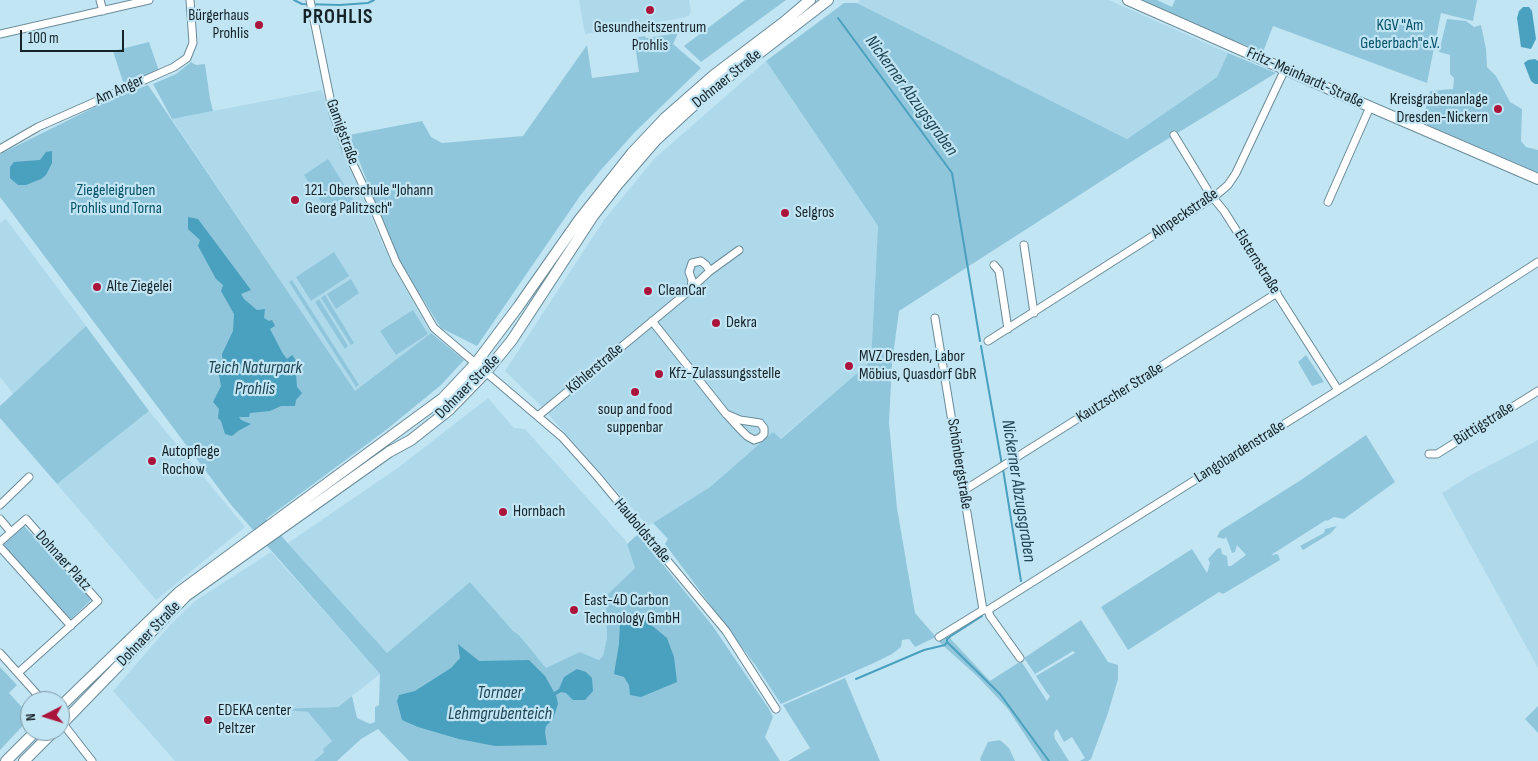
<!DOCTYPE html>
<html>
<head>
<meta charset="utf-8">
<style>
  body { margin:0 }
  #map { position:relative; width:1538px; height:761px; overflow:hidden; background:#c2e5f4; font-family:"Sofia Sans Condensed",sans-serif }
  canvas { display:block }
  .north { position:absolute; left:20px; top:691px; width:50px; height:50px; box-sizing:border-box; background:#c2e5f4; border:1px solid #7d97a2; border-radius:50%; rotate:265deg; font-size:14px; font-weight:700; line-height:20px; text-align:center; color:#152328 }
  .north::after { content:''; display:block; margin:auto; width:18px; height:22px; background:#ab153c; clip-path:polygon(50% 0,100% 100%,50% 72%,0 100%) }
  .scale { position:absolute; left:20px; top:30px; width:104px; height:22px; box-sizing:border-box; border:2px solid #152328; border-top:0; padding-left:6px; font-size:15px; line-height:18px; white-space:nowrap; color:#152328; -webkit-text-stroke:4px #c2e5f4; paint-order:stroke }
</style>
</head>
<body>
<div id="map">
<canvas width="1538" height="761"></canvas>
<div class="north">N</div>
<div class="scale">100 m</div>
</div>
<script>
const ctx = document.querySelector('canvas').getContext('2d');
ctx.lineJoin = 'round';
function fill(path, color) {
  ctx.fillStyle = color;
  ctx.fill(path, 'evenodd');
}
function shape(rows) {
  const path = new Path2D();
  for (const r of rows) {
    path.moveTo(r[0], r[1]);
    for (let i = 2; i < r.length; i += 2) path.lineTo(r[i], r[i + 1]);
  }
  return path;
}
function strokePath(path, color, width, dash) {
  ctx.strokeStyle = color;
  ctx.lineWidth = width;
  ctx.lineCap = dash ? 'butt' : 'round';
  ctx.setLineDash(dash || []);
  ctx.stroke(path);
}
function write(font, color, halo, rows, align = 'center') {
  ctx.font = font + ' "Sofia Sans Condensed",sans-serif';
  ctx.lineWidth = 4.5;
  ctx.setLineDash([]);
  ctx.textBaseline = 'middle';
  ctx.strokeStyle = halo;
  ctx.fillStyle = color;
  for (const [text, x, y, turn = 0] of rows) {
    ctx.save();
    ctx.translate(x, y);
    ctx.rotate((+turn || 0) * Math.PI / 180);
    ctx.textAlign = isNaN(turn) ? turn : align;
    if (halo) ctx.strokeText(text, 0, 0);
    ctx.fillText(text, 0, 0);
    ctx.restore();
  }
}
fill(shape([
  [579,0,689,0,691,11,689,16,682,18,585,34],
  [860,0,1109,0,1228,53,1217,77,1127,139,857,3],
  [766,61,878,226,871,361,780,439,773,432,710,487,648,526,540,405,505,371,604,220,654,159],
  [322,90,336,136,391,263,431,333,355,392,172,119],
  [6,219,86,326,14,395,0,377,0,223],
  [488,398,514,428,525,429,626,541,635,568,608,594,606,610,607,638,603,656,599,660,580,652,546,669,519,635,511,630,470,582,387,654,288,543,399,467],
  [149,411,245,527,156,600,57,484],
  [1538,440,1538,668,1442,493,1471,475],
  [271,552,380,674,338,707,278,709,308,712,332,741,323,749,324,751,314,761,175,761,113,691,171,624,195,601]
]), '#aed9eb');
fill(shape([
  [745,0,786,0,701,62,684,46],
  [1141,0,1157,0,1172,7,1175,0,1477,0,1473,21,1441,13,1427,83,1273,26,1263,52,1230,39],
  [844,3,857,3,1127,139,1217,77,1228,53,1276,73,1148,151,899,311,892,363,889,423,897,508,915,613,936,637,915,647,909,639,902,640,901,647,892,654,876,662,781,704,756,666,665,544,668,539,653,523,710,487,773,432,781,439,871,361,878,226,766,61],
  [1447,19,1466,21,1474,27,1481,25,1486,49,1487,67,1496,76,1510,102,1522,109,1521,141,1526,147,1538,150,1538,173,1427,125,1424,116,1430,91,1453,89,1454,78,1450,74,1450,55,1439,52],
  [678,33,673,44,701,68,634,133,600,171,580,196,477,346,441,328,397,258,349,135,422,121,431,137,442,143,523,136,587,45,592,78,639,72,634,38,645,36,646,38],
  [149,42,159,71,124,85,113,51],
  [191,62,196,65,205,64,210,99,213,111,172,119,153,84,176,74],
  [148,85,355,391,431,333,464,360,441,385,386,430,266,519,387,653,470,582,513,631,519,635,546,668,580,652,599,660,603,656,607,638,606,610,608,594,635,568,627,544,638,534,712,625,769,709,773,717,765,737,780,761,409,761,378,729,361,739,337,761,314,761,324,752,323,749,332,741,308,712,272,709,338,707,352,696,357,718,370,724,375,722,375,707,379,705,380,674,232,506,0,197,0,154,113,98],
  [328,159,355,202,331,217,304,175],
  [334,252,349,276,311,301,296,277],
  [351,279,359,293,336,309,327,294],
  [292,280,359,385,356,387,289,282],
  [325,295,354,343,351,345,321,298],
  [319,299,348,346,345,349,315,302],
  [413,310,428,334,396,355,380,331],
  [86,326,149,411,57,484,0,418,0,406],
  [1306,355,1324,382,1312,386,1298,362],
  [1366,435,1395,482,1344,519,1334,517,1327,521,1326,520,1271,555,1278,554,1280,560,1223,594,1219,592,1128,650,1101,607,1192,549,1207,573,1210,563,1208,559,1217,549,1221,548,1222,554,1227,556,1228,566,1231,566,1246,555,1237,545,1235,552,1232,553,1226,537,1224,539,1217,537,1220,531,1301,480],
  [24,526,92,599,69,621,1,547],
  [1337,526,1331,533,1303,550,1300,546,1324,533,1325,529],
  [1081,620,1108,662,1118,665,1118,679,1108,713,1091,759,1088,761,1080,761,1085,758,1072,737,1064,742,1057,729,1054,733,1055,739,1069,761,1042,761,1008,709,978,677,938,641,947,635,990,681,1021,661,1047,701,1050,696,1047,693,1036,676,1075,653,1073,651,1035,674,1024,658],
  [0,667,17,685,9,693,30,716,30,718,0,750],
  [845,678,880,761,788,761,810,748,783,705],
  [1538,706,1538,733,1525,719],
  [1000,740,1009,748,1015,761,981,761,980,759,988,742]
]), '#90c6db');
fill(shape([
  [1523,7,1529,7,1532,11,1536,39,1531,49,1521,47,1517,18,1519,11],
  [1535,59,1538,61,1538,84,1535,84,1531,81,1524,63,1528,60],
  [52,151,52,163,46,175,41,179,26,185,18,185,10,178,10,167,14,162,40,160,46,152],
  [188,217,198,219,251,290,241,294,244,299,257,310,265,309,264,318,269,321,272,320,275,326,270,329,283,354,287,359,292,355,298,363,289,372,291,376,296,373,297,387,302,393,296,400,295,406,281,406,270,411,250,413,249,417,239,417,241,420,251,424,238,431,232,436,225,434,221,421,218,418,219,409,213,402,221,386,219,375,216,370,223,364,222,354,233,331,234,314,221,291,223,285,216,279,198,246,200,240,188,229],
  [632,613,644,614,650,624,667,638,674,657,677,682,641,697,630,695,629,685,624,677,614,674,619,644,620,622,624,617],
  [458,644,479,661,529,660,545,676,554,692,559,689,564,677,577,669,586,672,592,678,593,691,585,700,573,700,566,693,561,692,556,695,558,704,553,719,546,726,545,732,547,745,495,746,459,739,418,727,402,720,397,701,399,695,415,691,451,668,460,658]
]), '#4aa0bf');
strokePath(shape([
  [294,0,302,4,340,5,368,3,374,0],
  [838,18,952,173,980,341],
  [981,346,1002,465],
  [1003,469,1021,581],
  [982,616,951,636,947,639,947,642,1000,694,1049,761],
  [856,679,924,650,945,645,947,642]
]), '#4aa0bf', 2);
const street = shape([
  [100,0,103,11],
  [310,0,333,113,346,149,374,209,396,262,434,328,562,437,596,475,726,631,776,709],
  [0,34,149,0],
  [1174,135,1210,194,1224,211,1338,390],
  [0,149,38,127,174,67,187,58,193,43,190,0],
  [1328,202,1370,107],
  [1024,245,1034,313],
  [994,265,999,271,1008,329],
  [691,289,692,280,689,272,692,263,701,261,706,265,710,271],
  [935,318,983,610],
  [652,321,726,414,738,427,747,436,754,440,760,438,764,434,764,428,760,423,740,420,726,414],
  [988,341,1214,197,1228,185,1236,173,1285,69],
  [538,416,684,295,710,271,739,250],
  [1429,454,1437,454,1538,391],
  [963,491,1277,293],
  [0,505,29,477],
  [0,519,11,532],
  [0,542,26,519,98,601,18,673],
  [0,547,71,626],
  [988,610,990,616,1020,658],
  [939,637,983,610,988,610,1375,367,1538,262],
  [0,653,43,701],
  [60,720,92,761]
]);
const secondary = shape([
  [1128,0,1336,92,1538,179],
  [60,707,179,592,443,398,476,363,518,307,579,220,632,153,665,118,714,75,784,22,810,0],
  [60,726,186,596,389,452,411,440,449,410,486,372,512,340,593,216,618,184,656,140,705,95,828,0],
  [6,761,36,731],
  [24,761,54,731]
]);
strokePath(street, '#6a8b98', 9);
strokePath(secondary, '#6a8b98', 12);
strokePath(street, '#fff', 7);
strokePath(secondary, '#fff', 10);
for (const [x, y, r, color] of [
  [650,10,5,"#ab153c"],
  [259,25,5,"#ab153c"],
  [1498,109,5,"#ab153c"],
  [295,200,5,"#ab153c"],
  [785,213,5,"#ab153c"],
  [97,287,5,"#ab153c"],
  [648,291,5,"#ab153c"],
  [716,323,5,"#ab153c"],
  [849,366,5,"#ab153c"],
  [659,374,5,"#ab153c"],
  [635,392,5,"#ab153c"],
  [152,461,5,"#ab153c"],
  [503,512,5,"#ab153c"],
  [574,610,5,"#ab153c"],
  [208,720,5,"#ab153c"]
]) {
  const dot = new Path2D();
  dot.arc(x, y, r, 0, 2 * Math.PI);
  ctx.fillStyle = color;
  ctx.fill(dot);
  strokePath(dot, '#c2e5f4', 2);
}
write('16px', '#152328', '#c2e5f4', [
  ["Bürgerhaus",249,16,"right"],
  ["Prohlis",249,34,"right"],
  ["Gesundheitszentrum",650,28,"center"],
  ["Prohlis",650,46,"center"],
  ["Kreisgrabenanlage",1488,100,"right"],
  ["Dresden-Nickern",1488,118,"right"],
  ["121. Oberschule \"Johann",305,191],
  ["Georg Palitzsch\"",305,209],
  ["Selgros",795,213],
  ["Alte Ziegelei",107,287],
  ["CleanCar",658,291],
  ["Dekra",726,323],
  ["MVZ Dresden, Labor",859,357],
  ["Möbius, Quasdorf GbR",859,375],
  ["Kfz-Zulassungsstelle",669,374],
  ["soup and food",635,410,"center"],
  ["suppenbar",635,428,"center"],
  ["Autopflege",162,452],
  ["Rochow",162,470],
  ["Hornbach",513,512],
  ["East-4D Carbon",584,601],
  ["Technology GmbH",584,619],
  ["EDEKA center",218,711],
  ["Peltzer",218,729]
], 'left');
write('16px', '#045066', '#c2e5f4', [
  ["KGV \"Am",1400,26],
  ["Geberbach\"e.V.",1400,44],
  ["Ziegeleigruben",116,191],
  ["Prohlis und Torna",116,209]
]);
write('16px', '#152328', '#c2e5f4', [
  ["Fritz-Meinhardt-Straße",1305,78,24],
  ["Dohnaer Straße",727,79,-39],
  ["Am Anger",120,90,-24],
  ["Gamigstraße",342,132,70],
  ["Alnpeckstraße",1185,214,-34],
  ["Elsternstraße",1257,262,58],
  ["Köhlerstraße",595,369,-40],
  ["Dohnaer Straße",468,387,-45],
  ["Kautzscher Straße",1120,393,-32],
  ["Büttigstraße",1484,424,-32],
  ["Langobardenstraße",1240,452,-32],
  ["Schönbergstraße",959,464,81],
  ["Hauboldstraße",642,531,50],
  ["Dohnaer Platz",63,561,48],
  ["Dohnaer Straße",149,634,-46]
]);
write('italic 18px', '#204654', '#c2e5f4', [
  ["Nickerner Abzugsgraben",911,96,54],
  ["Teich Naturpark",255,368],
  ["Prohlis",255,389],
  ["Nickerner Abzugsgraben",1018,491,81],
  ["Tornaer",500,693],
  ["Lehmgrubenteich",500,714]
]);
ctx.letterSpacing = '1px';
write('bold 21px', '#152328', '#c2e5f4', [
  ["PROHLIS",338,18]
]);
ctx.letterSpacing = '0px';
</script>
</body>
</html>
